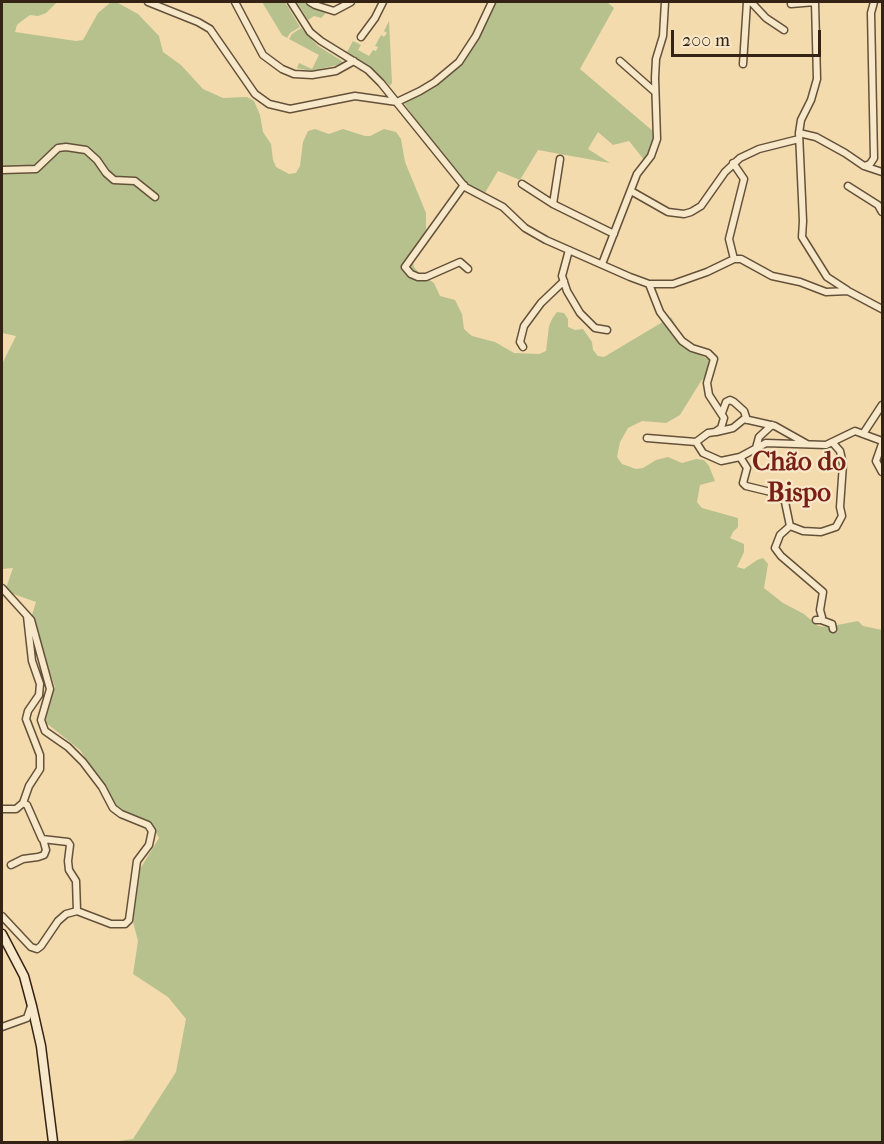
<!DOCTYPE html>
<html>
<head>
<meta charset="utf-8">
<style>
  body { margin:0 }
  #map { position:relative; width:884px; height:1144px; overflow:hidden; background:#f4dbad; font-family:"IM FELL French Canon",serif }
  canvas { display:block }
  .frame { position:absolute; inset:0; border:3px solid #342314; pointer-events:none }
  .scale { position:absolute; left:671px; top:30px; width:150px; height:27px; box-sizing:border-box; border:3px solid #342314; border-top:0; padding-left:8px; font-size:18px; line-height:21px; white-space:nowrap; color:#342314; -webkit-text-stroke:4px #f8e8ca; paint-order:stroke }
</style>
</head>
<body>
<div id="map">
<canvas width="884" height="1144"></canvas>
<div class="frame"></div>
<div class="scale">200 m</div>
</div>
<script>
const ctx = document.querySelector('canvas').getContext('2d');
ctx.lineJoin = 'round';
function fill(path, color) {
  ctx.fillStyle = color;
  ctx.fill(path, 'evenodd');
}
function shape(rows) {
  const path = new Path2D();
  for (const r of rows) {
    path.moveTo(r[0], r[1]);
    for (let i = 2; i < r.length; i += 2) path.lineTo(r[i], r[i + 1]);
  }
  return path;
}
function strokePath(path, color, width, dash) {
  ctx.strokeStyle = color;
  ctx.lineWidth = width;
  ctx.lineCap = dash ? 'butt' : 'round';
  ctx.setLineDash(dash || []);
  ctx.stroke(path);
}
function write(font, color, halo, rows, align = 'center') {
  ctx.font = font + ' "IM FELL French Canon",serif';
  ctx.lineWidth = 4.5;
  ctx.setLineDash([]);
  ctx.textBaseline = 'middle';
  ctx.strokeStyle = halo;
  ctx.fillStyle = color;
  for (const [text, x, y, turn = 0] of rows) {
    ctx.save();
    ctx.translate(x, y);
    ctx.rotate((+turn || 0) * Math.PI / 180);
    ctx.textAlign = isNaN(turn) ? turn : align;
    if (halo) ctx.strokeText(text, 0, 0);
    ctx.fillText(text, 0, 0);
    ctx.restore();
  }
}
fill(shape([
  [2,2,57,2,46,13,38,16,30,15,23,20,17,25,15,32,76,41,83,40,98,13,110,3,118,3,138,14,159,36,163,52,181,65,203,89,223,98,247,97,254,101,260,115,263,132,271,144,273,160,276,167,289,174,296,173,300,166,303,142,308,131,315,129,329,134,343,129,365,136,370,136,384,129,396,132,401,139,405,162,426,213,426,230,412,258,414,267,419,273,434,283,440,296,455,300,462,314,464,329,472,336,495,342,514,353,539,354,546,351,549,326,552,319,557,312,564,313,568,319,568,327,575,330,583,329,592,342,593,350,598,356,604,357,671,317,690,350,710,360,711,364,707,375,701,381,680,415,666,423,642,421,628,428,620,442,617,457,622,464,636,469,643,468,656,460,668,457,682,463,696,459,704,460,709,466,715,481,700,485,697,502,702,508,738,518,738,527,733,532,730,538,744,544,744,552,737,567,744,569,757,560,763,558,768,564,764,588,783,603,804,614,818,626,827,627,858,621,863,626,882,630,882,1142,111,1142,133,1139,176,1072,186,1019,168,997,133,974,138,941,133,922,140,869,159,838,151,823,117,808,80,750,45,722,55,687,31,618,36,602,5,591,13,568,2,569,2,364,16,336,2,333],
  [262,2,285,2,300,27,290,33,287,38,282,35],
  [297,2,305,2,315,9,326,13,321,18,314,16,308,20],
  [494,2,607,2,614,8,580,69,654,132,654,139,645,161,629,141,613,145,598,132,588,149,610,163,538,150,520,180,498,171,483,196,467,184,423,130,404,103,422,94,452,73,461,63,478,38],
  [389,21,392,83,390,86,371,67,347,52,353,41,361,45,358,50,369,56,373,50,376,51,378,47,375,46,381,35,384,37,387,33,384,31],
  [301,28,318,46,342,61,342,64,311,71,297,68,299,63,312,69,319,55,289,39,292,34]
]), '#b6c18e');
const minor = shape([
  [148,2,198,22,210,29,255,94,269,104,290,109,355,96,397,102,420,91,435,82,459,62,476,36,492,2],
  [235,2,263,55,282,69,294,74,312,75,336,71,354,61],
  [291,2,310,32,321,41,368,70,381,83,465,187,503,207,525,228,546,240,630,277,649,284,673,284,707,272,734,259,741,259,772,276,800,282,826,292,848,291,882,309],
  [310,2,315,5,334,11,351,2],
  [751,2,766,18,784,30],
  [791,4,815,2,817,79,811,100,801,120,799,133,803,221,802,237,827,277,847,290],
  [361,37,375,18,383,2],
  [620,61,655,92],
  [743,64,747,2],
  [799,133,816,137,845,153,864,166,870,164,874,158,871,13,874,2],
  [733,163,744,179,729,239,734,259],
  [864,166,882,172],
  [2,170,36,169,58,148,66,147,86,150,97,160,106,173,114,180,135,181,155,197],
  [522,184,553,204,614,234],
  [464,185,405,267,411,274,418,277,426,277,460,262,468,269],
  [848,186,878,205,882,212],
  [631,191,668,212,684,214,691,212,701,206,725,172,740,158,759,149,799,139],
  [553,204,560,159],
  [569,250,562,276,567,291,580,313,595,328,607,330],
  [602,264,637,174,651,156,657,139,655,78,656,59,663,36,665,2],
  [649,284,660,312,682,341,692,348,708,353,714,359,707,383,709,395,724,418,721,428,715,432,708,433,696,442,703,453,721,461,740,457,766,443,826,445,855,431,882,441],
  [523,347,520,342,524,326,541,303,564,281],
  [722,413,726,402,730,400,734,402,744,411,747,420],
  [716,432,733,428,744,419,775,426,807,444],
  [863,434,882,405],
  [647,438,696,442],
  [756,448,759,437,772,425],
  [740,457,747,468,743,483,746,486,779,494,785,502,790,526,803,531,821,532,836,527,842,516,840,507,843,464,840,451,832,442],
  [882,472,876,461,882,444],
  [790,526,780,535,775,548,781,556,823,592,820,610,822,617,821,620,816,620],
  [2,588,31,620,50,689,41,720,45,731,68,747,83,762,102,787,113,808,121,814,148,825,152,831,149,845,137,861,129,920,125,924,111,924,77,911,66,914,58,921,41,946,37,949,31,947,2,916],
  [821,620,832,624,833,629],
  [23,803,27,805,42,839,68,842,70,845,68,861,69,870,76,881,77,911],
  [2,809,16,809,23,803,29,786,40,769,40,755,26,719,28,711,39,695,40,684,32,661,27,616],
  [11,865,23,859,38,857,44,855,46,850,43,839],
  [2,1027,27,1018,31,1006]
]);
const secondary = shape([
  [2,934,24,976,32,1006,41,1046,53,1142]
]);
strokePath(minor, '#64513a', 9);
strokePath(secondary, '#342314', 11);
strokePath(minor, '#f8e8ca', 6);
strokePath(secondary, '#f8e8ca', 8);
write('bold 27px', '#7a1f14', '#f8e8ca', [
  ["Chão do",799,463],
  ["Bispo",799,494]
]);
</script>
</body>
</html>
